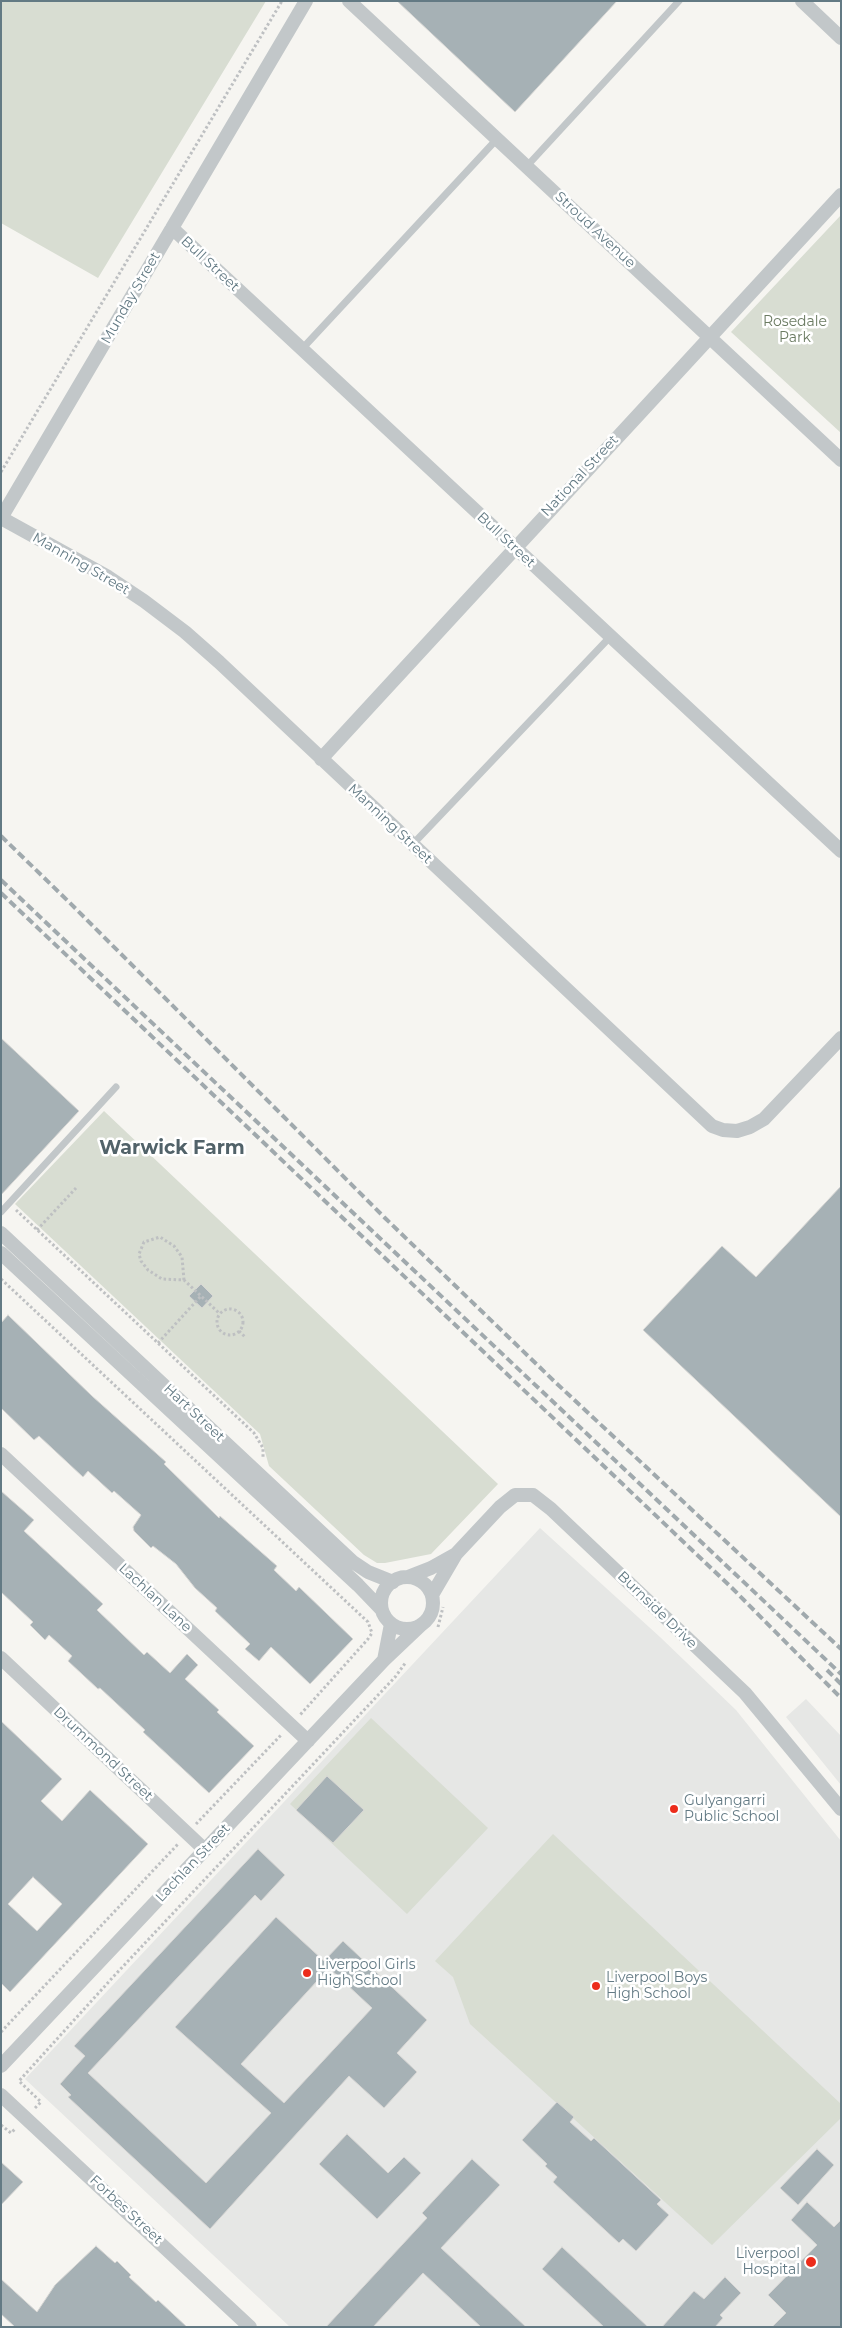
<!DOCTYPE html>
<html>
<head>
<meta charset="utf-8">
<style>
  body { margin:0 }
  #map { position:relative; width:842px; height:2328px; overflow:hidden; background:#f6f5f1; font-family:Montserrat,sans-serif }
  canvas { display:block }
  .frame { position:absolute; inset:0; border:2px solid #637a84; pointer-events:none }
</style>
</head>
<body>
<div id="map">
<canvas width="842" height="2328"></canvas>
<div class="frame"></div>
</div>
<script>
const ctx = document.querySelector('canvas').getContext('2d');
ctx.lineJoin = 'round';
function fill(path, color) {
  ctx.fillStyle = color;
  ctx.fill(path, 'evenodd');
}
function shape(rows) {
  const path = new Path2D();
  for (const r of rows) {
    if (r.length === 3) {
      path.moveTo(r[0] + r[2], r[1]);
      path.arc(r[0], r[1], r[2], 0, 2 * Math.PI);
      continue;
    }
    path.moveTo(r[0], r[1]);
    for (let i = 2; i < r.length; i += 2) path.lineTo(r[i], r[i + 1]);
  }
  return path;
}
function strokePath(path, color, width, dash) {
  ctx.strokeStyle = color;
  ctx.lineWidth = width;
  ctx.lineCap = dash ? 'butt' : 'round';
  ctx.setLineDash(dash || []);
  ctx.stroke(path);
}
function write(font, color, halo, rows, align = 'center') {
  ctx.font = font + ' Montserrat,sans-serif';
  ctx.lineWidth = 5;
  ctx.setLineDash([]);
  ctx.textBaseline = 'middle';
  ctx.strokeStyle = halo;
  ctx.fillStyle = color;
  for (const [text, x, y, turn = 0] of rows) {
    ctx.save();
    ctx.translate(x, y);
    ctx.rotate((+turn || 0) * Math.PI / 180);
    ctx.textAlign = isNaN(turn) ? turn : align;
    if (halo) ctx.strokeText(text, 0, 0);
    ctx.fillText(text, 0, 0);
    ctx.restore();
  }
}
fill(shape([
  [540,1528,660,1637,736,1710,841,1841,841,2327,290,2327,25,2079],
  [806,1699,841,1736,841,1785,786,1717]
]), '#e6e7e5');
fill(shape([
  [1,1,266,1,98,278,1,223],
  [841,215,841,433,731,332],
  [104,1111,498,1484,431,1554,385,1563,377,1563,364,1555,269,1466,260,1434,15,1204],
  [371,1718,488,1828,407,1914,290,1804],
  [553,1834,841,2104,841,2118,712,2245,470,2024,453,1977,435,1961]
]), '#d8ddd2');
const building = shape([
  [397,1,617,1,515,112,397,1],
  [1,1038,79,1111,1,1195,1,1038],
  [841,1186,841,1517,643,1330,722,1246,756,1277,841,1186],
  [201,1284,213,1296,202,1308,189,1296,201,1284],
  [8,1315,92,1396,166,1462,164,1464,219,1518,220,1516,277,1566,274,1570,296,1591,299,1587,353,1639,310,1684,271,1647,259,1661,245,1649,250,1644,215,1611,217,1608,195,1588,176,1564,153,1546,151,1548,134,1531,133,1527,141,1515,114,1491,112,1493,88,1471,83,1477,39,1436,34,1440,1,1408,1,1323,8,1315],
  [1,1491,34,1520,24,1531,103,1604,97,1610,144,1655,147,1652,170,1673,187,1654,198,1665,185,1679,219,1710,217,1712,254,1746,209,1793,143,1732,145,1730,100,1688,98,1689,68,1661,72,1656,49,1635,45,1640,30,1625,33,1622,1,1592,1,1491],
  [1,1721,62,1779,41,1801,62,1821,90,1790,148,1844,10,1992,1,1983,1,1721],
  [33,1877,62,1904,37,1931,8,1904,33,1877],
  [327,1776,364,1810,333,1843,296,1810,327,1776],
  [258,1849,285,1875,261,1901,255,1895,88,2073,206,2183,271,2113,175,2027,276,1917,324,1961,343,1941,427,2020,397,2053,417,2072,384,2108,349,2076,210,2229,68,2097,71,2095,60,2084,85,2056,74,2046,258,1849],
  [329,1968,372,2008,284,2103,241,2064,329,1968],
  [557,2102,574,2117,570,2122,591,2141,594,2138,661,2200,657,2204,669,2215,636,2251,623,2239,619,2243,553,2182,557,2177,545,2166,547,2164,522,2140,557,2102],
  [347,2134,388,2173,404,2157,421,2173,377,2219,319,2164,347,2134],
  [817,2149,834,2165,798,2205,780,2188,817,2149],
  [472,2159,500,2185,441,2248,526,2327,481,2327,423,2273,373,2327,326,2327,427,2218,422,2213,472,2159],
  [1,2162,23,2182,1,2205,1,2162],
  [807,2202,834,2227,841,2220,841,2327,772,2327,786,2313,768,2295,817,2245,791,2220,807,2202],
  [96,2246,115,2263,117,2261,131,2275,129,2277,156,2302,158,2300,187,2327,15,2327,1,2314,1,2279,37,2312,55,2285,96,2246],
  [562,2247,648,2327,604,2327,542,2269,562,2247],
  [725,2277,741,2293,720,2315,723,2318,715,2327,662,2327,694,2291,704,2299,725,2277]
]);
fill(building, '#a6b1b5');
strokePath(building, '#d7d6d4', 1);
strokePath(shape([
  [1,472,282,1],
  [16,1210,254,1433,263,1448,263,1458],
  [37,1230,76,1188],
  [1,1279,368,1622,372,1633,368,1639,300,1715],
  [184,1280,182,1257,174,1246,160,1237,144,1242,139,1254,141,1261,148,1270,162,1279,184,1280,219,1313],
  [230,1322,13],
  [239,1331,245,1337],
  [158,1343,201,1296],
  [438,1627,443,1607],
  [196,1824,282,1734],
  [1,2032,179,1843],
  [35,2108,41,2102,19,2081,114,1976,396,1676,406,1662],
  [1,2125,11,2133,15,2129]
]), '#bec0c2', 3, [2.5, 2.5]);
strokePath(shape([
  [527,166,679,1],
  [301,350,497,139],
  [412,845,610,637],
  [1,1212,116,1087]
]), '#c2c7c9', 7);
strokePath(shape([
  [349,1,841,460],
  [802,1,841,38],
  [172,228,841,851],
  [1,518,108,577,144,601,185,632,219,662,712,1126,723,1130,737,1131,750,1127,764,1119,841,1038],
  [1,518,306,1],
  [321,759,841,195],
  [1,1233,353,1562,368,1572,393,1582],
  [1,1253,358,1585,382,1610],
  [1,1454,308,1741],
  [408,1577,431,1568,456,1554],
  [407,1603,26],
  [432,1595,456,1554,500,1507,515,1495,533,1495,551,1509,745,1693,841,1809],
  [1,1658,205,1850],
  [384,1660,391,1624],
  [1,2066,384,1660,422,1624],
  [1,2095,250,2327]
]), '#c2c7c9', 14);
strokePath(shape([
  [1,836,68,901,385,1218,554,1381,841,1649],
  [1,880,841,1674],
  [1,893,732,1588,841,1698],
  [827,1670,841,1684]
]), '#a0a9ad', 4, [8, 4]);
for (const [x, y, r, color] of [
  [674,1809,5,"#ec2c1b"],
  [307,1973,5,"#ec2c1b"],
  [596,1986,5,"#ec2c1b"],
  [811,2262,6,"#ec2c1b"]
]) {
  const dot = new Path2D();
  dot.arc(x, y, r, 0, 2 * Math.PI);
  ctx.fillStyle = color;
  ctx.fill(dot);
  strokePath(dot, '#fff', 2);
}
write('14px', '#637a84', '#fff', [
  ["Stroud Avenue",595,230,43],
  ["Bull Street",210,264,43],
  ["Munday Street",131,298,-60],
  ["National Street",580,476,-47],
  ["Bull Street",506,540,43],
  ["Manning Street",81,564,30],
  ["Manning Street",390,824,43],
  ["Hart Street",194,1413,43],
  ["Lachlan Lane",155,1598,43],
  ["Burnside Drive",657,1610,44],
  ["Drummond Street",103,1754,43],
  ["Lachlan Street",193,1863,-47],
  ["Forbes Street",126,2210,43]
]);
write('14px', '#6b7b62', '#fff', [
  ["Rosedale",795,322],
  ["Park",795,338]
]);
write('14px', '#637a84', '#fff', [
  ["Gulyangarri",684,1801],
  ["Public School",684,1817],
  ["Liverpool Girls",317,1965],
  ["High School",317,1981],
  ["Liverpool Boys",606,1978],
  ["High School",606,1994],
  ["Liverpool",800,2254,"right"],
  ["Hospital",800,2270,"right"]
], 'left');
write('bold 19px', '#516269', '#fff', [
  ["Warwick Farm",172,1148]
]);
</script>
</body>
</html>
